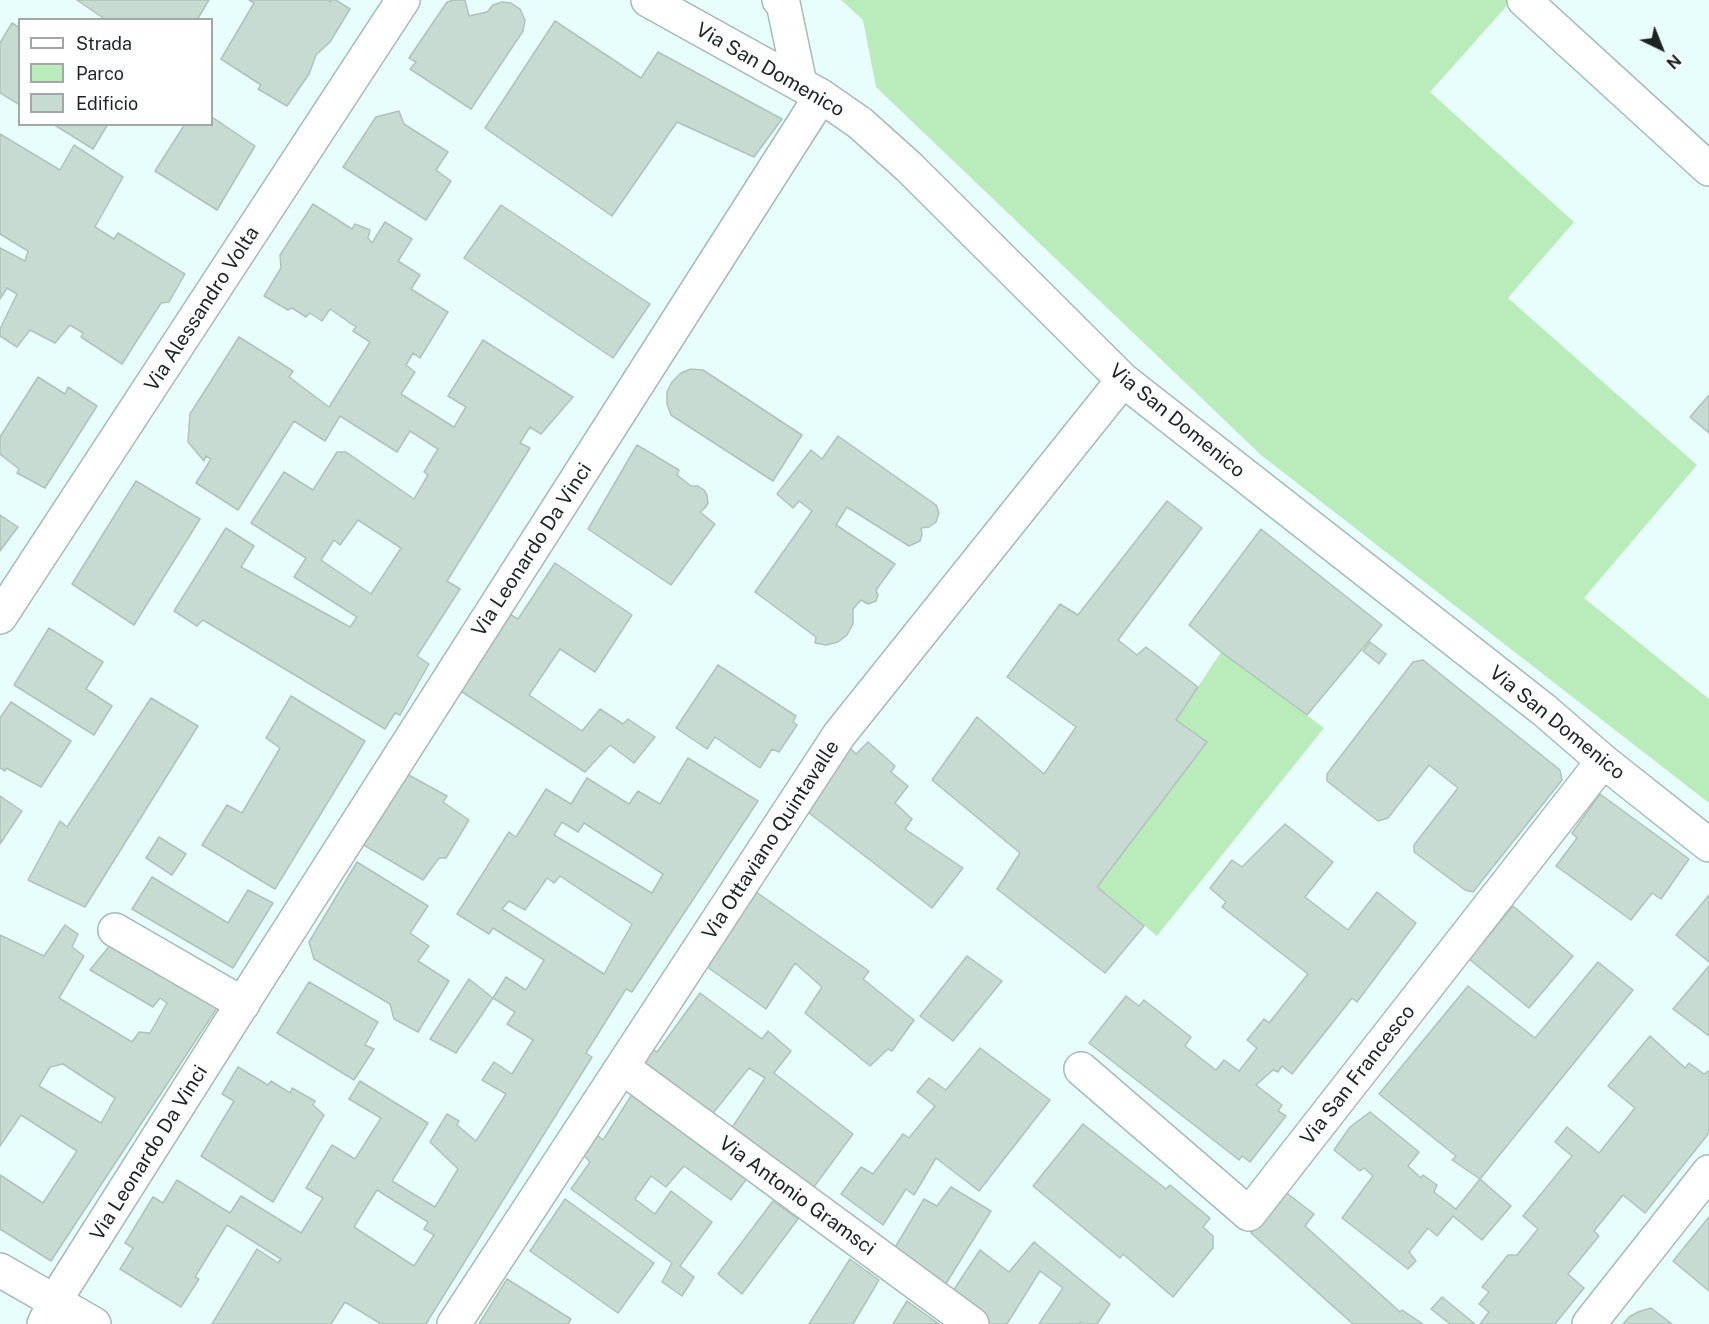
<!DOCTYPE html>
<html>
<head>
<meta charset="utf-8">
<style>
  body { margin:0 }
  #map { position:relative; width:1709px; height:1324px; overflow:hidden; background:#e7fefc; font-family:"Public Sans",sans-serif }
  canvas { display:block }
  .legend { position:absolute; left:18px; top:18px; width:195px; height:108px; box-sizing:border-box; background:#fff; border:2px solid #a4a7a7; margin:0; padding:8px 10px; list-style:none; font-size:18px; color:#1c2424 }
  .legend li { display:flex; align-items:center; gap:12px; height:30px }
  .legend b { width:30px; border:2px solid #a4a7a7 }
  .north { position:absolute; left:1631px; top:18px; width:60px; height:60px; -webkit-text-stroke:4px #fff; paint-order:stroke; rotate:137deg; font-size:16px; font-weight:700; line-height:24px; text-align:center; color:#1c2424 }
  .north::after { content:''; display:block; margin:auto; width:21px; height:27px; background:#1c2424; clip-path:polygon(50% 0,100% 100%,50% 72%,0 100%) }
</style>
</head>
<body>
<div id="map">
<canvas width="1709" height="1324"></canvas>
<ul class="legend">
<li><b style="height:8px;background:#fff"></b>Strada</li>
<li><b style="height:16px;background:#baebbb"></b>Parco</li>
<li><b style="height:16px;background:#c7dbd2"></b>Edificio</li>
</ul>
<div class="north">N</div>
</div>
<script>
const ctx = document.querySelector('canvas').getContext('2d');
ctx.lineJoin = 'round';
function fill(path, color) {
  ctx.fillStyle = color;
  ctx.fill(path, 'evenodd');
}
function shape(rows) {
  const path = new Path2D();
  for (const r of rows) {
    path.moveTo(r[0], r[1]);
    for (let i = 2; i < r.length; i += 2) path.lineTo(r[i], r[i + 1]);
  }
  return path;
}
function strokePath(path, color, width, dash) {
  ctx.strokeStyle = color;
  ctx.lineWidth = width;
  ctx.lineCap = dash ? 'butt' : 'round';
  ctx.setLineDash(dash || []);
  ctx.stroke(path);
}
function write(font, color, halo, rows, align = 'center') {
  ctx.font = font + ' "Public Sans",sans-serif';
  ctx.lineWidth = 5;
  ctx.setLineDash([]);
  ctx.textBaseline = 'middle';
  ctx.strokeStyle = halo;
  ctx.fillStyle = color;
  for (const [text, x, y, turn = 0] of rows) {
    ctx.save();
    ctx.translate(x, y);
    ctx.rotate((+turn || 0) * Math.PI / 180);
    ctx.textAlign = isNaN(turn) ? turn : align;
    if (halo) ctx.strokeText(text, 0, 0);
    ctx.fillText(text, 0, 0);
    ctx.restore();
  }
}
fill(shape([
  [841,0,1512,0,1430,92,1574,222,1508,298,1697,465,1584,598,1709,699,1709,803,1261,455,876,87,863,20],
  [1221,652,1324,728,1157,936,1097,887,1207,743,1176,720]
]), '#baebbb');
const building = shape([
  [77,0,209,0,197,20,106,20,77,0],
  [249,0,327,0,330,2,330,0,336,0,350,9,330,42,316,55,309,74,287,106,258,89,261,85,221,59,254,3,249,0],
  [454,0,465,0,469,16,487,12,493,5,502,2,511,3,520,9,525,20,523,31,471,109,410,69,416,62,409,58,447,2,454,0],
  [555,21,641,78,658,52,782,119,754,157,677,122,612,216,485,128,555,21],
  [12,23,20,28,20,105,0,93,0,43,12,23],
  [399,111,404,124,448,152,436,170,451,181,426,220,343,167,376,117,399,111],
  [212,117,255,146,217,210,155,171,185,124,212,124,212,117],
  [53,124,108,124,93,149,53,124],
  [0,134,60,170,74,145,123,177,95,227,114,239,118,233,185,274,169,302,161,303,122,364,81,337,83,333,70,325,55,343,30,330,17,347,0,336,0,329,17,294,7,288,0,299,0,248,25,261,28,251,0,234,0,134],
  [313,204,352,229,355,224,370,230,368,238,372,243,385,222,412,239,398,261,420,275,411,289,448,312,420,358,413,353,406,365,415,372,401,394,454,427,466,407,448,396,483,340,573,397,541,434,530,427,520,443,530,448,447,581,460,589,417,656,429,664,400,715,395,713,385,729,203,620,197,626,174,611,226,528,254,546,241,567,350,627,357,617,294,577,306,558,251,523,284,472,313,490,337,452,346,452,414,499,428,475,424,472,438,449,410,431,397,452,340,416,325,441,294,421,238,510,196,483,211,459,206,456,204,461,188,442,190,414,239,337,293,371,289,377,329,407,370,342,353,331,356,327,330,309,322,321,310,313,306,317,292,308,288,310,264,296,281,268,280,255,313,204],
  [358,520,401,548,371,594,321,560,334,540,340,545,358,520],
  [501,205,650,304,613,358,464,258,501,205],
  [691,369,703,370,802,435,773,481,671,415,667,404,667,392,672,382,681,373,691,369],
  [38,377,65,394,68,387,97,406,45,488,17,473,19,469,0,454,0,437,38,377],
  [1709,395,1709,433,1690,417,1709,395],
  [838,436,936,505,939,513,936,522,929,527,921,528,922,534,920,541,909,546,847,507,836,525,895,564,876,590,878,595,876,601,868,604,861,600,853,609,853,624,847,635,838,642,826,645,815,643,816,637,755,592,812,511,799,501,793,508,777,494,811,450,822,459,838,436],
  [637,445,679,470,677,475,691,486,698,486,704,490,707,495,708,503,705,508,700,512,715,524,671,585,588,529,637,445],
  [136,481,200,519,134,625,72,584,136,481],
  [1167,501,1202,528,1118,640,1137,655,1146,647,1198,687,1176,720,1207,742,1097,887,1144,926,1105,973,997,889,1020,853,932,780,977,717,1044,774,1076,727,1007,677,1060,604,1078,615,1167,501],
  [0,515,18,527,0,551,0,515],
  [1261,529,1382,625,1307,715,1221,652,1189,625,1261,529],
  [555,563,632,615,595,672,560,649,529,695,582,731,600,709,623,724,628,719,655,737,634,763,610,745,585,772,456,688,506,612,518,619,555,563],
  [49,628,103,662,86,689,112,706,94,735,14,685,49,628],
  [1370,642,1386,654,1379,664,1363,651,1370,642],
  [1423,660,1560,770,1562,780,1473,892,1465,890,1414,852,1414,845,1458,788,1429,765,1388,818,1378,821,1327,781,1327,774,1413,662,1423,660],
  [718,665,796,716,793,722,797,725,779,752,772,749,760,768,715,737,707,749,676,728,718,665],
  [291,696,365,741,275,889,202,845,227,805,242,813,280,748,266,738,291,696],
  [151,698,198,726,85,907,28,880,60,821,67,827,151,698],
  [11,702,71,741,41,787,6,768,5,771,0,768,0,718,11,702],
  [868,742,895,766,891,772,908,786,895,803,912,819,905,829,963,868,932,908,804,809,850,748,856,754,868,742],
  [688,758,758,801,632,992,626,989,586,1053,592,1057,426,1324,381,1324,345,1302,331,1324,212,1324,257,1249,278,1263,281,1259,227,1225,195,1277,199,1279,181,1307,120,1269,133,1248,125,1243,153,1197,163,1203,177,1180,230,1213,241,1196,301,1233,323,1198,306,1188,332,1145,355,1159,381,1118,349,1099,360,1081,428,1123,392,1181,435,1207,458,1169,430,1142,447,1114,459,1121,457,1125,476,1141,506,1094,482,1080,494,1062,512,1074,533,1040,507,1024,515,1012,493,998,506,977,526,990,544,960,493,928,489,934,457,914,509,832,516,837,546,789,571,804,587,778,629,804,638,791,660,804,688,758],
  [562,822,578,832,584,823,663,874,652,893,554,835,562,822],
  [560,876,632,924,604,974,502,909,509,901,525,910,547,878,554,883,560,876],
  [377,1190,428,1222,424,1229,434,1235,414,1266,354,1227,377,1190],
  [405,773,447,796,443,802,469,820,446,858,439,858,423,880,362,844,405,773],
  [1600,794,1689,859,1661,899,1652,893,1631,920,1556,866,1577,838,1572,833,1600,794],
  [0,796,22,811,0,844,0,796],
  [1285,824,1333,862,1305,897,1348,930,1377,892,1416,923,1357,1002,1352,998,1292,1074,1282,1066,1278,1072,1273,1070,1256,1085,1282,1105,1278,1111,1286,1116,1250,1162,1242,1156,1239,1160,1089,1043,1126,996,1139,1006,1144,1000,1191,1037,1185,1046,1216,1070,1224,1060,1239,1071,1257,1048,1247,1040,1264,1019,1269,1023,1308,974,1222,907,1226,902,1210,888,1232,860,1242,867,1285,824],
  [159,837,186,854,172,875,146,858,159,837],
  [357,862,428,906,410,933,429,946,418,961,449,981,418,1032,394,1019,390,1004,314,959,309,942,357,862],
  [152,877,228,923,248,890,273,903,233,968,132,909,152,877],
  [749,887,869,971,863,979,914,1020,892,1051,888,1049,870,1066,805,1013,822,987,795,963,766,1009,699,961,749,887],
  [1709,895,1709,962,1676,935,1709,895],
  [1513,906,1573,956,1529,1008,1469,959,1513,906],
  [65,925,78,934,72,947,84,956,59,998,132,1042,139,1032,150,1033,167,1003,160,998,153,1007,90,970,111,944,167,979,170,975,219,1005,51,1261,0,1229,0,1175,43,1203,77,1151,21,1115,0,1146,0,935,44,956,65,925],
  [63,1064,115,1098,101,1123,39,1086,50,1067,63,1064],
  [967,956,1002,981,953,1041,920,1016,967,956],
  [1598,962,1633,990,1480,1179,1452,1160,1456,1156,1379,1094,1468,986,1535,1038,1598,962],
  [1709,966,1709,1036,1673,1009,1709,966],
  [469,979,493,998,456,1053,430,1039,469,979],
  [309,982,378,1022,365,1045,374,1049,354,1080,277,1033,309,982],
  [700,993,762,1039,768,1031,791,1051,774,1073,853,1134,808,1195,727,1135,765,1078,749,1068,710,1117,632,1057,643,1044,657,1052,700,993],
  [1650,1036,1685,1068,1689,1063,1704,1074,1708,1071,1709,1072,1709,1133,1645,1213,1623,1195,1594,1231,1599,1236,1568,1274,1584,1288,1555,1324,1480,1324,1489,1312,1479,1304,1489,1292,1482,1287,1508,1255,1517,1255,1538,1229,1523,1216,1572,1156,1555,1142,1567,1127,1599,1153,1635,1108,1608,1086,1650,1036],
  [980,1048,1050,1100,979,1191,936,1158,914,1195,906,1189,883,1225,841,1194,861,1167,873,1174,903,1134,909,1138,935,1106,917,1092,929,1078,946,1090,980,1048],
  [238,1067,268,1085,271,1081,290,1093,292,1088,315,1101,313,1105,324,1115,273,1202,201,1156,234,1101,222,1094,238,1067],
  [633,1093,748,1177,731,1200,684,1166,666,1187,651,1176,635,1199,655,1214,671,1191,712,1222,680,1266,694,1277,682,1296,662,1282,672,1263,571,1189,590,1162,579,1150,590,1129,603,1140,633,1093],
  [1370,1112,1419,1152,1408,1166,1421,1178,1423,1175,1437,1185,1434,1192,1456,1209,1480,1179,1511,1206,1482,1240,1453,1216,1437,1236,1428,1228,1409,1252,1416,1261,1408,1269,1342,1218,1373,1176,1364,1168,1360,1171,1334,1150,1350,1127,1370,1112],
  [1083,1124,1166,1189,1170,1185,1210,1218,1203,1227,1213,1236,1213,1248,1173,1297,1123,1254,1120,1258,1033,1186,1083,1124],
  [951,1187,991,1211,942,1290,891,1254,924,1199,937,1206,951,1187],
  [1284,1191,1314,1214,1305,1226,1400,1312,1402,1310,1423,1324,1353,1324,1251,1233,1284,1191],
  [565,1199,654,1263,618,1313,530,1251,565,1199],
  [773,1201,798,1219,742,1294,718,1274,773,1201],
  [1709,1217,1709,1291,1673,1261,1709,1217],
  [1034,1242,1110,1304,1097,1324,1084,1324,1081,1322,1079,1324,1039,1324,1063,1288,1040,1271,1007,1324,982,1324,947,1300,980,1250,1009,1272,1034,1242],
  [850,1259,879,1280,853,1324,809,1324,850,1259],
  [507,1279,571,1319,568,1324,479,1324,507,1279],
  [1442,1297,1475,1324,1450,1324,1431,1309,1442,1297],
  [907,1301,939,1324,893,1324,907,1301],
  [1651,1308,1672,1324,1623,1324,1629,1317,1638,1312,1651,1308]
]);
fill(building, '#c7dbd2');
strokePath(building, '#afc3ba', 1.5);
const minor = shape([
  [648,0,821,96,860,123,909,167,1123,380,1544,710,1603,761,1709,845],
  [779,0,783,3,800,84],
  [1524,0,1709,169],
  [0,617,403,0],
  [115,930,243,1004],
  [622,1067,972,1324],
  [1081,1069,1249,1214,1603,761],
  [0,1270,94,1324],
  [44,1324,55,1301,66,1283,258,979,821,96],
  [454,1324,839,735,1123,380],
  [1589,1324,1709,1172]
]);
strokePath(minor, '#a5bbb9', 36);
strokePath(minor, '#fff', 33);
write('20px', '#1c2424', '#fff', [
  ["Via San Domenico",770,70,30],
  ["Via Alessandro Volta",202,309,-57],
  ["Via San Domenico",1177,421,39],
  ["Via Leonardo Da Vinci",532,550,-57],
  ["Via San Domenico",1557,723,39],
  ["Via Ottaviano Quintavalle",771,840,-57],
  ["Via San Francesco",1358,1075,-52],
  ["Via Leonardo Da Vinci",149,1153,-58],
  ["Via Antonio Gramsci",797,1196,36]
]);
</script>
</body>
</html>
